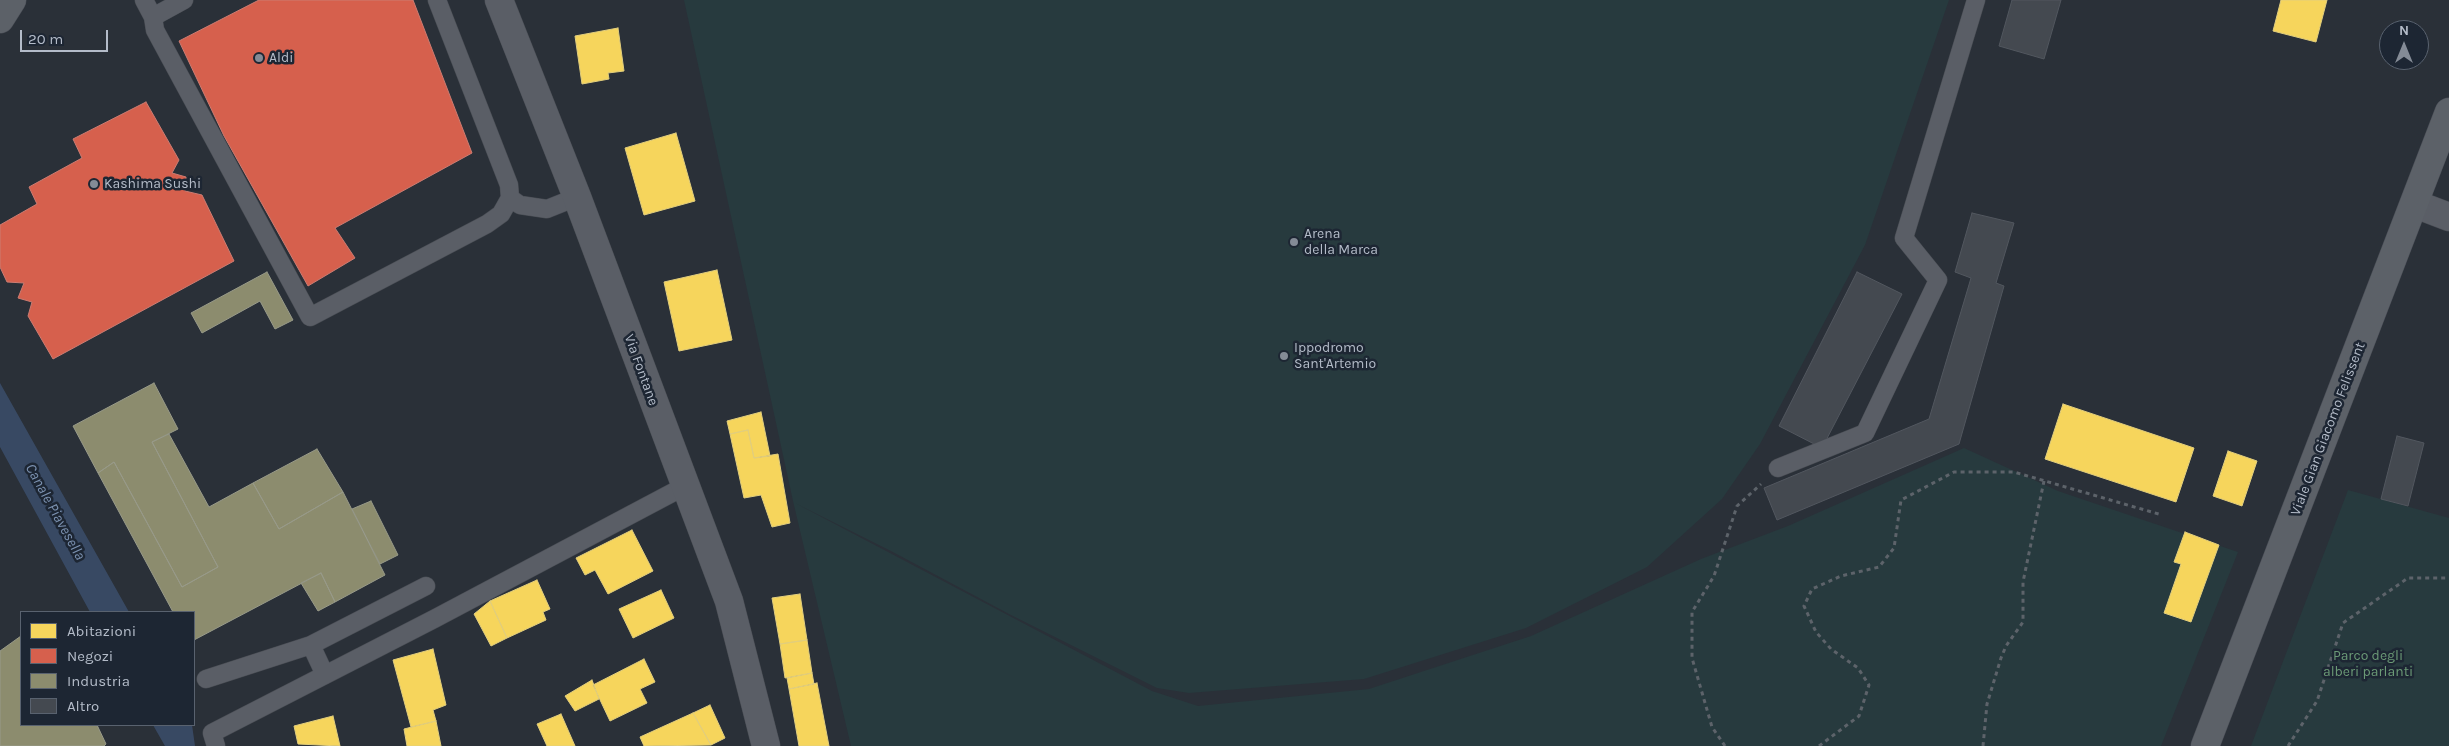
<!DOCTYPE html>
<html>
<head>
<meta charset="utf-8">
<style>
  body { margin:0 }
  #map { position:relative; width:2449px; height:746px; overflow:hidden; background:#2a3038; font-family:Karla,sans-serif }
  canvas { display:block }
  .legend { position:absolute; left:20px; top:611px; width:175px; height:115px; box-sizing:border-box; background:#1d2633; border:1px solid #59626f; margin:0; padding:6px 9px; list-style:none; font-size:15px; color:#b4bcc9 }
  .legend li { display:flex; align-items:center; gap:10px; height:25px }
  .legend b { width:25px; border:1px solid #59626f }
  .north { position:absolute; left:2379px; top:20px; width:50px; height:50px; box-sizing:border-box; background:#1d2633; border:1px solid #59626f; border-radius:50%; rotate:0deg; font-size:14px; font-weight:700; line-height:20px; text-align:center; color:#b4bcc9 }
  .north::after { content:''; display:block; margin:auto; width:18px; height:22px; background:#848b96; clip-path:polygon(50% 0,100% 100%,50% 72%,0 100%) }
  .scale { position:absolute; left:20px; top:30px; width:88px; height:22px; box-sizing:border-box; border:2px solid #b4bcc9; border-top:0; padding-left:6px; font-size:15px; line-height:18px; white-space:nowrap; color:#b4bcc9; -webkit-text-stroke:4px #1d2633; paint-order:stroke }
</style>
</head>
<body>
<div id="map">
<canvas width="2449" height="746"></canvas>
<ul class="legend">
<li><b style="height:14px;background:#f6d55c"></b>Abitazioni</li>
<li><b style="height:14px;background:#d6604d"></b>Negozi</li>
<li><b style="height:14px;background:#8c8c6e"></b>Industria</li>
<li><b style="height:14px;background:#444950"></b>Altro</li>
</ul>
<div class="north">N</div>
<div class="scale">20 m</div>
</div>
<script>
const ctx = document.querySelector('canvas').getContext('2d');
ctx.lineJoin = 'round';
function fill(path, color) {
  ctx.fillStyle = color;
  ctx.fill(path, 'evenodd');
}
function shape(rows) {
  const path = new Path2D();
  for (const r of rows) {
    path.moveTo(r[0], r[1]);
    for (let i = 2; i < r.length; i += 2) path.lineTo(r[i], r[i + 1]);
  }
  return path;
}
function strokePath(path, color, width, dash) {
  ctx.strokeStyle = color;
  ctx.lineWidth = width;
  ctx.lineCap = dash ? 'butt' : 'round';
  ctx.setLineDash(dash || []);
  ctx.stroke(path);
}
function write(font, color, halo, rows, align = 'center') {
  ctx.font = font + ' Karla,sans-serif';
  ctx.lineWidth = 5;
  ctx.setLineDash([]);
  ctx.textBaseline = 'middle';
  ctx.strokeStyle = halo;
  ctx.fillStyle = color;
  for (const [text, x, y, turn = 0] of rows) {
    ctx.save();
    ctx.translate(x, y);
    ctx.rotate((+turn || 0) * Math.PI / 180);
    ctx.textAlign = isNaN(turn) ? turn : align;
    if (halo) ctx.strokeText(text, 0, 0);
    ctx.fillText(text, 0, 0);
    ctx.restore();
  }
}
fill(shape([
  [684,0,1949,0,1865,245,1760,444,1722,499,1647,567,1526,628,1364,679,1189,693,1157,688,1009,614,891,551,795,503,1152,691,1198,706,1369,689,1531,636,1701,559,1788,526,1964,448,2058,491,2238,552,2161,746,851,746,793,501],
  [2348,490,2449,518,2449,746,2251,746]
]), '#273a3e');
fill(shape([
  [0,383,129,612,90,612,0,447],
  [153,725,192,725,195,746,165,746]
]), '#384963');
const homes = shape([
  [2281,0,2327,0,2316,42,2273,31,2281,0],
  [618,28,624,71,608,73,609,79,582,84,575,36,618,28],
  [676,133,695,201,644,215,625,148,676,133],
  [717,270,732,340,679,351,664,282,717,270],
  [2063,404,2194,448,2176,502,2045,459,2063,404],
  [761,412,770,456,754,458,748,430,730,434,727,421,761,412],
  [748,430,754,458,778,454,790,523,772,527,761,495,744,498,730,434,748,430],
  [2228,451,2257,461,2242,506,2213,496,2228,451],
  [632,530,653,571,608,594,595,570,585,575,576,558,632,530],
  [2185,532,2219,545,2191,622,2164,613,2181,564,2174,562,2185,532],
  [537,580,550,609,543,612,546,620,507,638,490,601,537,580],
  [661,590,674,618,633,638,619,609,661,590],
  [800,594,807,640,780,644,772,598,800,594],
  [490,601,507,638,491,646,474,614,490,601],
  [807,640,812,673,785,678,780,644,807,640],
  [433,649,446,705,433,710,436,721,411,727,393,660,433,649],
  [644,659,655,682,640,689,647,703,610,721,593,685,644,659],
  [812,673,814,684,789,689,787,678,812,673],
  [592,680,599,699,575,711,565,696,592,680],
  [817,683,829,746,799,746,789,689,817,683],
  [710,705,725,738,711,745,693,713,710,705],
  [693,713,711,745,644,746,640,737,693,713],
  [561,714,575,746,547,746,537,724,561,714],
  [333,716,340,746,298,744,294,726,333,716],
  [436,721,441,746,407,746,404,729,436,721]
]);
fill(homes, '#f6d55c');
strokePath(homes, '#e2ce7d', 1);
const shops = shape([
  [259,0,413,0,472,153,335,228,355,258,308,286,224,136,179,41,259,0],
  [146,102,179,160,172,173,186,177,185,191,202,195,234,261,53,359,28,316,32,302,18,298,24,283,7,282,0,267,0,225,37,204,29,187,82,158,73,139,146,102]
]);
fill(shops, '#d6604d');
strokePath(shops, '#cc7c72', 1);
const industry = shape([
  [267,272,293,320,275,329,260,301,202,333,191,313,267,272],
  [154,383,178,429,152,442,218,567,182,587,114,462,98,473,73,426,154,383],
  [169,434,209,507,253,483,279,529,343,492,385,575,335,602,321,573,194,640,194,612,173,612,98,473,114,462,182,587,218,567,152,442,169,434],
  [317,449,343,492,279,529,253,483,317,449],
  [371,501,398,555,380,564,352,509,371,501],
  [321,573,335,602,318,611,301,583,321,573],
  [21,636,21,725,97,725,106,744,104,746,0,746,0,651,21,636]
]);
fill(industry, '#8c8c6e');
strokePath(industry, '#989a89', 1);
const building = shape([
  [2012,0,2061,0,2044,59,1999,46,2012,0],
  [1972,213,2014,223,1996,283,2004,286,1959,444,1777,520,1764,488,1929,419,1971,278,1955,272,1972,213],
  [1857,272,1902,294,1822,448,1779,426,1857,272],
  [2397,436,2424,443,2408,506,2381,499,2397,436]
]);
fill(building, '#444950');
strokePath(building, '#52575f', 1);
const service = shape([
  [144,0,153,17,155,30,310,317,487,224,501,214,510,198,509,185,437,0],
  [153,17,184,0],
  [510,198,520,205,547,209,577,197],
  [1778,468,1865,433,1938,280,1904,238,1976,0],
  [311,645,426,586],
  [206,679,311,645,325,675],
  [216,746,212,733,434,619,685,486]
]);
const minor = shape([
  [499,0,577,197,729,601,766,746],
  [2415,204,2449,217]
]);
const primary = shape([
  [0,19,12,0],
  [2205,746,2449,112]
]);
strokePath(service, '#484c53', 19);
strokePath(minor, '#484c53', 29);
strokePath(primary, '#484c55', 29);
strokePath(shape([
  [1725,746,1712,727,1692,658,1692,612,1714,576,1737,506,1761,484],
  [1819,746,1859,716,1869,685,1858,668,1831,649,1816,632,1804,606,1812,589,1841,576,1879,567,1894,548,1901,500,1954,472,2014,472,2162,515],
  [1983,746,1987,704,2001,658,2006,646,2023,622,2023,582,2044,481],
  [2288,746,2317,701,2343,623,2408,578,2449,578]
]), '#5d636a', 3, [4, 4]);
strokePath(service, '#5a5e66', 18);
strokePath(minor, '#5a5e66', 28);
strokePath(primary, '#5c6168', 28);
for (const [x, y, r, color] of [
  [259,58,5,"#848b96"],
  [94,184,5,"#848b96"],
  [1294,242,5,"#848b96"],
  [1284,356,5,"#848b96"]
]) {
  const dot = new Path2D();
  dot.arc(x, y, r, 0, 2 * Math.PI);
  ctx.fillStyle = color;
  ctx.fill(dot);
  strokePath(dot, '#1d2633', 2);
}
write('14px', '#b4bcc9', '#1d2633', [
  ["Aldi",269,58],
  ["Kashima Sushi",104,184],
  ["Arena",1304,234],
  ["della Marca",1304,250],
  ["Ippodromo",1294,348],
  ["Sant'Artemio",1294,364]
], 'left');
write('14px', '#b4bcc9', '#1d2633', [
  ["Via Fontane",641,370,70],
  ["Viale Gian Giacomo Felissent",2328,429,-69]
]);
write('14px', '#6b9a76', '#1d2633', [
  ["Parco degli",2368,656],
  ["alberi parlanti",2368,672]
]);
write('italic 15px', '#7c92b1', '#1d2633', [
  ["Canale Piavesella",55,512,61]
]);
</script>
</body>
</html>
